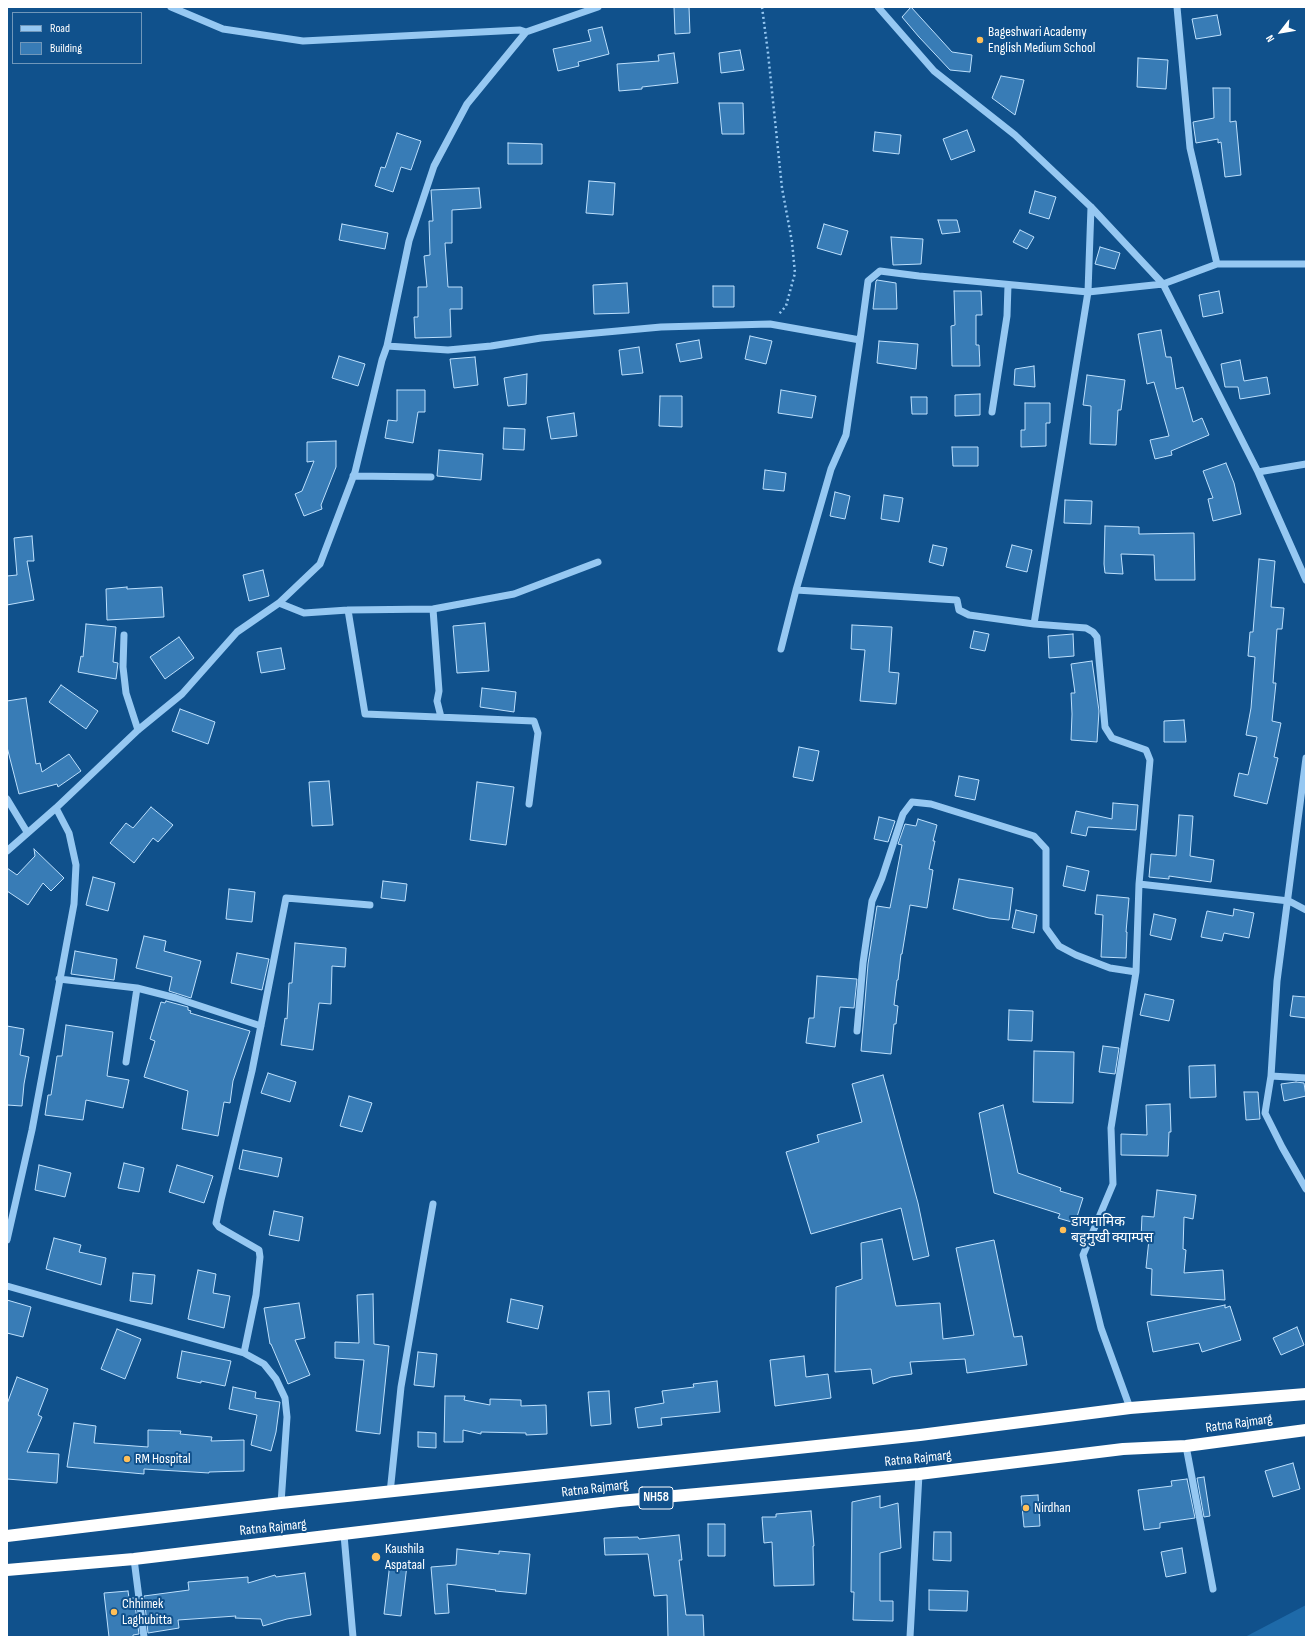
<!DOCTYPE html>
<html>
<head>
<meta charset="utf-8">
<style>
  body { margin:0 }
  #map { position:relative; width:1313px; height:1644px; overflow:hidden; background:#10518c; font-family:"Sofia Sans Condensed",sans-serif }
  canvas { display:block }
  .frame { position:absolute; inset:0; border:8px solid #fff; pointer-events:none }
  .legend { position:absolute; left:12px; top:12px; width:130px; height:52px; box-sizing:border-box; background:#10518c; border:1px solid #7097ba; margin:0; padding:5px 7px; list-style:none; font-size:12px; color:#fff }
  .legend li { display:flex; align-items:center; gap:8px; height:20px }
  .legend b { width:20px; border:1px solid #7097ba }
  .north { position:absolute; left:1261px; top:12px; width:40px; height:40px; -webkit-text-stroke:3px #10518c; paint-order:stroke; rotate:239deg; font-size:11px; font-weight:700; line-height:16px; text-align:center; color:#fff }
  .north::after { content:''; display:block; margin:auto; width:14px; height:18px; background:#fff; clip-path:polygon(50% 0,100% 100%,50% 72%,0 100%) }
</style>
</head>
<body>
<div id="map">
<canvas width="1313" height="1644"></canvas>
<div class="frame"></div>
<ul class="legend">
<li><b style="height:5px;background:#96c8f2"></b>Road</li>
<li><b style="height:11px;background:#387cb6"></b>Building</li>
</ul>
<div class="north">N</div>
</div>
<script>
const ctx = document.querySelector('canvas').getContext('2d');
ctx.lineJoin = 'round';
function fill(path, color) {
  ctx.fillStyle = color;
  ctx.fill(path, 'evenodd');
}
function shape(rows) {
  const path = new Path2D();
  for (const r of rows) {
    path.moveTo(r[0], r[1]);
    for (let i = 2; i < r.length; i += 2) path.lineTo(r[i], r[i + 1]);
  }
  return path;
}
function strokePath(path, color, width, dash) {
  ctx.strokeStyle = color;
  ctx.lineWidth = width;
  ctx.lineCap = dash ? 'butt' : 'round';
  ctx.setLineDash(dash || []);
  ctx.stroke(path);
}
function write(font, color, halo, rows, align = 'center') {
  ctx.font = font + ' "Sofia Sans Condensed","Noto Sans Devanagari",sans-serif';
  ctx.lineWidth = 4;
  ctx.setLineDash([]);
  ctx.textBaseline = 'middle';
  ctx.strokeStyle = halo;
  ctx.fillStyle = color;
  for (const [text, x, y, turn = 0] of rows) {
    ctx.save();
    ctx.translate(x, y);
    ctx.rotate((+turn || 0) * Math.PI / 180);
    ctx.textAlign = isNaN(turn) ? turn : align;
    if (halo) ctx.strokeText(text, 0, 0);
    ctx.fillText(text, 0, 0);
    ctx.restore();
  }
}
fill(shape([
  [1306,1605,1306,1637,1245,1637]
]), '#1e6aa9');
const building = shape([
  [674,7,689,7,690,33,675,34,674,7],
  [911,7,952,52,972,55,970,72,950,70,919,37,902,17,911,7],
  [1217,15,1221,35,1196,39,1192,19,1217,15],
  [602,27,609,54,578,62,579,66,558,71,553,49,591,41,588,30,602,27],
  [740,50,744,70,721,73,719,53,740,50],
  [674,53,678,83,642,87,642,89,619,91,617,64,659,61,658,55,674,53],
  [1138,58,1168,60,1166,89,1137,87,1138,58],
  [1001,76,1024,80,1015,115,992,98,1001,76],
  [1213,88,1230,88,1230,122,1236,121,1241,175,1225,177,1221,142,1218,143,1218,139,1196,143,1193,122,1214,118,1213,88],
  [719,103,743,103,744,134,722,134,719,103],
  [967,130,975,151,951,160,943,139,967,130],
  [875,132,901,135,899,154,873,151,875,132],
  [397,133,421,141,411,170,401,167,393,192,375,186,381,167,385,168,397,133],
  [508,143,542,144,542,164,508,164,508,143],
  [589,181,615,183,613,215,586,213,589,181],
  [479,188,481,208,452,210,452,243,445,243,448,287,462,287,462,309,450,309,451,337,415,338,414,317,418,317,418,287,427,287,424,256,430,255,429,221,433,221,431,190,479,188],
  [1035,191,1056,197,1049,219,1029,213,1035,191],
  [938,220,957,220,960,232,942,234,938,220],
  [342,224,388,233,385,249,339,240,342,224],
  [824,224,848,231,841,255,817,248,824,224],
  [1020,230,1034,237,1027,249,1013,242,1020,230],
  [891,237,923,239,921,264,893,265,891,237],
  [1100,247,1120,253,1115,269,1095,264,1100,247],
  [877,280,896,283,897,309,873,309,876,281,877,280],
  [627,283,629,313,594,314,593,285,627,283],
  [713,286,734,286,734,307,713,307,713,286],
  [954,291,981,291,982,315,976,315,976,345,979,345,980,366,952,366,951,326,955,325,954,291],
  [1219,291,1223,313,1203,317,1199,295,1219,291],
  [1161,330,1166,357,1171,357,1176,389,1183,387,1193,422,1202,418,1209,435,1171,451,1172,455,1155,459,1150,440,1169,436,1154,382,1147,384,1138,334,1161,330],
  [750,336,772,341,766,364,745,359,750,336],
  [699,340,702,358,680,362,676,344,699,340],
  [879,341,918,344,916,369,877,363,879,341],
  [639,347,643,373,622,375,619,350,639,347],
  [339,356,365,364,358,386,332,378,339,356],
  [475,357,478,385,454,388,450,359,475,357],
  [1240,360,1244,381,1267,377,1270,394,1240,399,1238,387,1225,387,1221,364,1240,360],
  [1034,366,1035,387,1014,385,1015,369,1034,366],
  [527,374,526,404,508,406,504,378,527,374],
  [1087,375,1125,380,1121,410,1118,410,1116,445,1090,444,1091,406,1083,405,1087,375],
  [397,390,425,390,425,412,418,412,413,443,385,438,388,420,397,421,397,390],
  [781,390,816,396,812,418,778,413,781,390],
  [980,394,980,415,955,416,955,395,980,394],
  [660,396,682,396,682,427,659,426,660,396],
  [911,397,927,397,927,414,912,414,911,397],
  [1025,403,1050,403,1050,423,1046,423,1046,446,1021,447,1021,430,1025,430,1025,403],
  [574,413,577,436,551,439,547,417,574,413],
  [504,428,525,429,524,450,503,449,504,428],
  [336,441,336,467,321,505,322,509,304,516,295,494,302,491,314,461,307,462,307,442,336,441],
  [952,447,978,447,978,466,953,466,952,447],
  [439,450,483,454,481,480,437,476,439,450],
  [1226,463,1234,483,1241,514,1213,521,1208,499,1213,498,1203,471,1226,463],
  [765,470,786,473,784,491,763,489,765,470],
  [835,492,850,496,845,519,830,516,835,492],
  [884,495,903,498,899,522,881,519,884,495],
  [1065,500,1092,501,1091,524,1064,523,1065,500],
  [1105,526,1139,527,1139,534,1194,533,1195,580,1155,580,1154,555,1121,554,1123,574,1105,573,1104,564,1105,526],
  [32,536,34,561,27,561,34,600,7,605,7,576,17,575,14,538,32,536],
  [933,545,947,548,943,566,929,562,933,545],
  [1012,545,1032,550,1027,572,1006,567,1012,545],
  [1259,559,1275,561,1271,607,1284,608,1282,629,1277,629,1273,683,1276,683,1272,721,1281,723,1274,757,1278,758,1267,804,1234,796,1239,773,1248,775,1257,737,1246,735,1251,708,1255,657,1248,656,1250,632,1253,632,1259,559],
  [263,570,269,596,249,601,243,575,263,570],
  [127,587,127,589,162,587,164,617,107,620,106,589,127,587],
  [485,623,489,671,457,673,453,626,485,623],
  [86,624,116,627,113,662,118,663,116,679,78,672,81,656,83,657,86,624],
  [852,625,892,627,889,672,899,673,896,704,860,701,865,650,851,649,852,625],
  [974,631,989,634,985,651,970,648,974,631],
  [1073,634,1074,656,1049,658,1048,636,1073,634],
  [179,637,194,658,165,679,150,657,179,637],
  [281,648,285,669,261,673,257,652,281,648],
  [1092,661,1099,711,1097,742,1071,740,1072,714,1071,693,1075,693,1071,664,1092,661],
  [61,685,98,711,86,729,49,702,61,685],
  [482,688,516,692,514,712,480,707,482,688],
  [26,698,36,764,40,763,42,772,69,754,81,771,58,787,57,784,19,794,7,747,7,701,26,698],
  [180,709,215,722,208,744,172,731,180,709],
  [1184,720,1186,742,1164,742,1164,721,1184,720],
  [799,747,819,751,813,781,793,777,799,747],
  [959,776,979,780,975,800,955,796,959,776],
  [329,781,333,825,312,826,309,782,329,781],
  [477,782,514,787,506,845,470,840,477,782],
  [1113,803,1138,805,1136,830,1088,827,1086,836,1071,833,1076,811,1112,819,1113,803],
  [151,807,173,825,158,842,153,838,134,863,110,843,126,823,133,828,151,807],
  [1179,815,1193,816,1190,856,1214,860,1211,882,1169,876,1169,879,1149,877,1151,854,1176,856,1179,815],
  [879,817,895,821,888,842,874,839,879,817],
  [918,819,937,825,933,841,935,841,929,869,933,870,927,908,910,905,902,954,901,954,898,980,897,980,894,1005,898,1006,896,1024,894,1024,891,1054,861,1051,868,964,877,906,890,908,902,845,898,844,905,824,916,826,918,819],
  [34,849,64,878,51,891,43,883,28,905,7,891,7,868,17,875,35,856,34,849],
  [1067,866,1089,871,1085,891,1063,886,1067,866],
  [93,877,115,883,108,911,86,905,93,877],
  [959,879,1013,888,1009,920,989,918,953,909,959,879],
  [383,881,407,884,405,901,381,898,383,881],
  [229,889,255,892,252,922,226,919,229,889],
  [1097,895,1129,898,1126,932,1127,932,1126,958,1101,957,1103,915,1095,914,1097,895],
  [1234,909,1254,913,1249,938,1224,933,1222,941,1201,937,1207,911,1233,916,1234,909],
  [1016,910,1037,915,1034,933,1012,928,1016,910],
  [1154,914,1176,919,1171,940,1150,935,1154,914],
  [144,936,166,941,164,951,201,961,191,998,169,991,172,977,136,968,144,936],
  [295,943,346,948,345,967,332,966,331,1004,319,1003,313,1050,281,1045,285,1018,287,1019,289,983,292,983,295,943],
  [75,951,117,959,114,980,71,974,75,951],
  [237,953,269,959,262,990,231,983,237,953],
  [817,976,857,979,854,1008,840,1007,835,1047,806,1043,809,1018,814,1018,817,976],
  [1145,994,1174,1000,1169,1021,1140,1015,1145,994],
  [1293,996,1306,997,1306,1018,1290,1016,1293,996],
  [166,1001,188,1007,188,1010,191,1011,190,1013,250,1031,233,1081,230,1103,224,1102,218,1136,182,1129,188,1091,144,1077,155,1041,150,1039,161,1002,165,1003,166,1001],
  [1009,1010,1033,1011,1032,1041,1008,1040,1009,1010],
  [66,1025,113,1032,107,1076,129,1080,123,1108,86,1100,83,1120,45,1115,48,1095,51,1095,57,1056,62,1056,66,1025],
  [7,1026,24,1029,20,1055,29,1057,24,1084,22,1106,7,1105,7,1026],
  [1103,1046,1119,1048,1115,1074,1099,1072,1103,1046],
  [1034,1051,1074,1052,1073,1103,1033,1102,1034,1051],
  [1215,1065,1216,1097,1190,1098,1189,1066,1215,1065],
  [268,1073,296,1082,290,1102,261,1093,268,1073],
  [883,1075,918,1203,929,1256,913,1260,901,1208,811,1234,786,1152,819,1142,817,1135,862,1122,852,1084,883,1075],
  [1296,1082,1304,1083,1306,1096,1284,1101,1281,1084,1296,1082],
  [1244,1092,1258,1092,1260,1119,1246,1120,1244,1092],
  [349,1096,372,1103,362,1132,340,1126,349,1096],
  [1170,1104,1171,1132,1169,1132,1168,1156,1121,1155,1121,1134,1147,1135,1146,1105,1170,1104],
  [1003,1105,1018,1173,1061,1188,1060,1191,1083,1198,1075,1223,1058,1218,1060,1214,994,1193,979,1113,1003,1105],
  [243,1150,282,1158,278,1177,239,1169,243,1150],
  [124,1163,144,1168,139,1192,118,1188,124,1163],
  [39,1165,71,1173,65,1197,35,1190,39,1165],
  [177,1165,213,1176,204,1203,169,1192,177,1165],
  [1157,1190,1196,1195,1193,1219,1184,1217,1183,1249,1186,1250,1184,1273,1223,1270,1225,1300,1151,1295,1152,1269,1146,1268,1149,1239,1141,1239,1142,1216,1154,1217,1157,1190],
  [274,1211,303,1217,299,1241,269,1235,274,1211],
  [54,1238,81,1245,79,1252,106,1258,101,1285,46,1269,54,1238],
  [882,1239,896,1306,940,1303,943,1339,974,1335,956,1248,994,1240,1014,1337,1022,1336,1027,1365,967,1373,965,1359,910,1362,912,1374,891,1377,873,1384,871,1369,835,1372,836,1287,862,1279,861,1243,882,1239],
  [198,1270,216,1274,213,1293,230,1296,224,1328,188,1319,198,1270],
  [133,1273,155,1275,152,1304,130,1301,133,1273],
  [373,1294,374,1344,389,1346,380,1434,356,1431,364,1360,335,1358,335,1342,359,1343,357,1295,373,1294],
  [511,1299,543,1306,538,1329,507,1322,511,1299],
  [7,1300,31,1307,23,1337,7,1333,7,1300],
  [299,1303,305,1338,295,1340,310,1375,288,1384,271,1344,270,1344,264,1308,299,1303],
  [1225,1305,1225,1308,1230,1306,1241,1340,1202,1352,1199,1343,1153,1352,1147,1322,1225,1305],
  [1297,1327,1304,1345,1281,1355,1273,1338,1297,1327],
  [117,1329,141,1339,125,1379,101,1369,117,1329],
  [182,1351,231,1361,225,1386,201,1381,201,1383,177,1378,182,1351],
  [418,1352,437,1354,434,1387,414,1385,418,1352],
  [804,1356,806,1377,828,1374,831,1398,775,1406,770,1360,804,1356],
  [17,1377,48,1389,38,1415,42,1417,27,1452,59,1454,57,1483,7,1479,7,1404,17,1377],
  [717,1381,720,1412,661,1418,662,1425,638,1428,635,1408,664,1403,662,1391,694,1387,693,1384,717,1381],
  [233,1387,256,1392,255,1398,280,1402,276,1432,271,1451,251,1445,257,1415,229,1409,233,1387],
  [609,1391,611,1424,591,1426,588,1392,609,1391],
  [445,1396,465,1396,464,1400,490,1405,490,1399,521,1400,521,1406,546,1405,547,1434,526,1435,526,1433,481,1432,481,1434,463,1430,463,1442,444,1442,445,1396],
  [74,1423,96,1426,94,1443,148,1447,148,1430,181,1431,180,1434,212,1437,211,1441,244,1440,244,1471,209,1472,209,1473,144,1469,144,1474,67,1467,74,1423],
  [418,1432,436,1433,436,1448,418,1447,418,1432],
  [1293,1463,1300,1489,1273,1497,1265,1471,1293,1463],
  [1204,1477,1210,1516,1204,1517,1197,1478,1204,1477],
  [1187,1479,1195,1518,1160,1523,1160,1528,1144,1530,1138,1490,1172,1486,1171,1481,1187,1479],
  [1038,1495,1040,1526,1024,1527,1021,1496,1038,1495],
  [880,1496,880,1508,898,1503,901,1548,880,1553,880,1601,893,1601,893,1621,853,1620,854,1592,851,1592,852,1502,880,1496],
  [811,1511,814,1546,813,1546,814,1585,774,1586,772,1542,764,1543,762,1517,776,1517,776,1514,811,1511],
  [708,1524,725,1524,725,1556,708,1556,708,1524],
  [934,1532,951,1532,951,1561,933,1560,934,1532],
  [679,1535,682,1560,679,1560,686,1615,703,1615,704,1637,668,1637,667,1595,654,1596,648,1554,605,1555,604,1538,638,1537,639,1539,679,1535],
  [1182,1548,1186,1573,1166,1577,1161,1552,1182,1548],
  [457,1549,499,1554,499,1551,530,1554,526,1594,495,1591,496,1590,447,1584,449,1613,435,1614,431,1567,456,1565,457,1549],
  [390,1563,407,1565,401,1616,384,1614,390,1563],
  [305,1573,311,1615,287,1619,263,1626,261,1619,235,1618,236,1616,178,1620,179,1628,148,1633,144,1596,189,1590,188,1582,248,1577,248,1583,275,1575,276,1577,305,1573],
  [929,1590,968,1591,967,1611,929,1610,929,1590],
  [128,1591,129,1598,134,1598,139,1634,133,1635,133,1637,109,1637,104,1593,128,1591]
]);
fill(building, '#387cb6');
strokePath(building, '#bde0fd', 1);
strokePath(shape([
  [762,7,768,53,782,188,792,242,795,273,786,306,779,314]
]), '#96c8f2', 2.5, [2, 3]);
strokePath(shape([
  [171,7,223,29,303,41,520,30,526,32],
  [878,7,934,71,1015,135,1091,207,1163,284,1258,472,1306,580],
  [1177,7,1190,148,1217,264],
  [1091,207,1088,292,1034,624,1086,628,1093,632,1097,637,1105,727,1112,738,1146,750,1150,760,1139,884,1136,972,1111,1128,1113,1184,1083,1255,1101,1328,1130,1408],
  [387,346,448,350,491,346,541,338,661,327,770,324,860,340,868,281,880,271,919,276,1088,292,1163,284,1217,264,1306,264],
  [992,412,1007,316,1008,285],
  [1258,472,1306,464],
  [353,476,431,477],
  [796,590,831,469,846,435,860,340],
  [279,603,304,613,348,610,433,609,514,594,598,562],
  [433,609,439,691,437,701,441,717],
  [348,610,365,714,534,721,538,733,529,804],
  [124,635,123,667,126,693,138,730],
  [781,649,796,590,957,600,959,610,969,615,1034,624],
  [1306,758,1277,981,1271,1076,1265,1113,1282,1147,1306,1189],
  [7,799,27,832],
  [7,851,56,808,138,730,182,694,237,632,279,603,320,564,355,472,382,360,387,346,409,241,434,166,467,104,526,32,598,7],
  [1139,884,1289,901,1306,910],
  [59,979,137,988,176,998,261,1026],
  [857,1031,863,963,872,901,882,878,903,814,912,802,931,804,1034,836,1046,849,1046,928,1059,946,1076,955,1110,968,1136,972],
  [126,1062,137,988],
  [1271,1076,1306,1078],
  [7,1240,32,1130,74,904,76,865,69,833,56,808],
  [7,1286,244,1353,256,1295,260,1257,259,1250,219,1227,216,1223,221,1200,252,1071,286,898,370,905],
  [244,1353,264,1364,276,1379,285,1398,287,1417,281,1503],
  [1186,1446,1213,1589],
  [390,1493,401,1387,433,1204],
  [344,1535,353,1637],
  [134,1559,144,1637],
  [910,1637,919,1474]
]), '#96c8f2', 7);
strokePath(shape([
  [7,1536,281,1503,920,1435,1130,1408,1306,1394],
  [7,1570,134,1559,619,1501,919,1474,1123,1449,1186,1446,1306,1430]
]), '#fff', 12);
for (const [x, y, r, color] of [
  [980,40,4,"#ffbf58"],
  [1063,1230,4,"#ffbf58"],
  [127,1459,4,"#ffbf58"],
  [1026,1508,4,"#ffbf58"],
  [376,1557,5,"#ffbf58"],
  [114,1612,4,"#ffbf58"]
]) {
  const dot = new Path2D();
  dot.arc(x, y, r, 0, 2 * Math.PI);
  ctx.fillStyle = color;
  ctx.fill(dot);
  strokePath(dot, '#10518c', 1.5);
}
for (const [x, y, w] of [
  [656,1498,34]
]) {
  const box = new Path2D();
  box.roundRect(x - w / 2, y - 11, w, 22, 3);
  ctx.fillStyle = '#10518c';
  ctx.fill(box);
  strokePath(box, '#fff', 1);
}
write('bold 13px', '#fff', null, [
  ["NH58",656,1498]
]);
write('14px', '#fff', '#10518c', [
  ["Bageshwari Academy",988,32],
  ["English Medium School",988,48],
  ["डायमामिक",1071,1222],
  ["बहुमुखी क्याम्पस",1071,1238],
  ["RM Hospital",135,1459],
  ["Nirdhan",1034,1508],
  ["Kaushila",385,1549],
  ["Aspataal",385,1565],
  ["Chhimek",122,1604],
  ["Laghubitta",122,1620]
], 'left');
write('14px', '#fff', '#10518c', [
  ["Ratna Rajmarg",1239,1424,-8],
  ["Ratna Rajmarg",918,1459,-6],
  ["Ratna Rajmarg",595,1489,-7],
  ["Ratna Rajmarg",273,1528,-6]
]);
</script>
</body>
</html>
